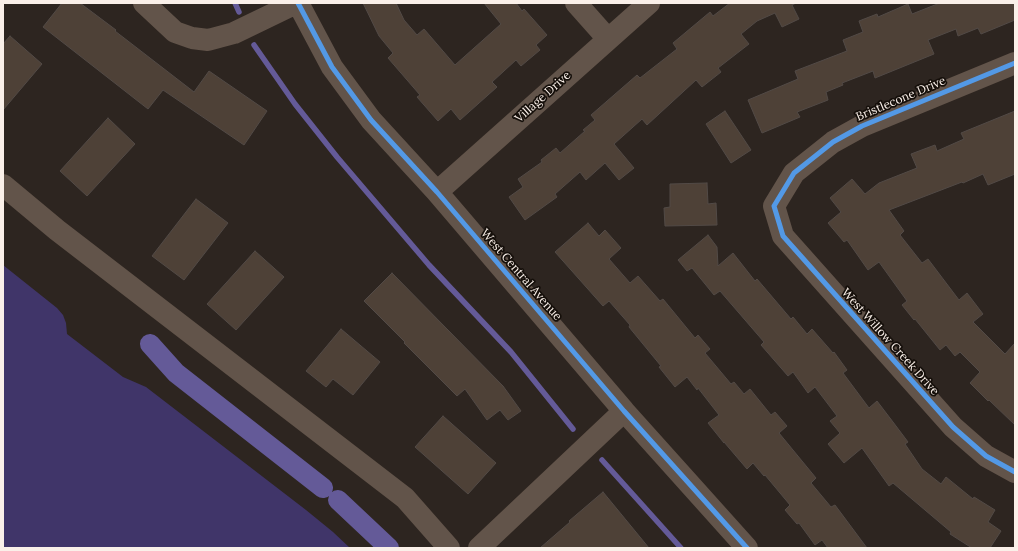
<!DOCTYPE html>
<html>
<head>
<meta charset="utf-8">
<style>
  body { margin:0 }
  #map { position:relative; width:1018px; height:551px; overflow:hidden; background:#2d2520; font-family:Lora,serif }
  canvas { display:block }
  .frame { position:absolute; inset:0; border:4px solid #faf0e9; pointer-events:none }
</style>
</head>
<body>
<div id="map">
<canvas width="1018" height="551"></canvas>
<div class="frame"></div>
</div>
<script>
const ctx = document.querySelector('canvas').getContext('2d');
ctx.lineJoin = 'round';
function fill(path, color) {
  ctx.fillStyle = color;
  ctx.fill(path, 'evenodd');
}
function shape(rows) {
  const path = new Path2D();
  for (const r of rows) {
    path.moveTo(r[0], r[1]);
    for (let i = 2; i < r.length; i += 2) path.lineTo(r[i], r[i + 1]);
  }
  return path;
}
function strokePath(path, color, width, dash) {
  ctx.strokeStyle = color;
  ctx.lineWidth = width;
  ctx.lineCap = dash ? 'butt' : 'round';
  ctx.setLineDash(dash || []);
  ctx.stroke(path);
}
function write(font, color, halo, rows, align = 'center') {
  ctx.font = font + ' Lora,serif';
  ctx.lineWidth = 3.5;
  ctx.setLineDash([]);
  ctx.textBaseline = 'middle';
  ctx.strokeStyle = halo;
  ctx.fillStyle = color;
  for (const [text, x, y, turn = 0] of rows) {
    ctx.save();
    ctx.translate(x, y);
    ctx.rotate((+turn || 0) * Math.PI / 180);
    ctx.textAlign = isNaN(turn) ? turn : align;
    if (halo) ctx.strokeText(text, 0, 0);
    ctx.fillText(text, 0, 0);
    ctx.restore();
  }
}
fill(shape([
  [3,265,57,308,63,315,66,323,67,334,123,377,146,387,306,510,333,532,350,548,3,548]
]), '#403569');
strokePath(shape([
  [235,3,239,12],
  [254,45,295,104,337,157,429,265,511,352,573,429],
  [602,460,681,548]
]), '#645a98', 5.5);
strokePath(shape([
  [150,344,176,373,323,488],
  [338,500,389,548]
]), '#645a98', 20);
const building = shape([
  [62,3,80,3,116,30,115,31,194,92,209,71,267,111,244,145,163,90,148,109,43,27,62,3],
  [363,3,396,3,404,20,417,35,424,29,455,65,501,24,484,3,516,3,522,11,524,9,547,35,536,45,540,50,521,66,516,60,492,82,497,87,460,120,451,109,438,121,417,97,420,95,388,58,393,53,379,36,363,3],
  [730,3,796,3,792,5,799,19,782,27,775,13,757,21,741,34,749,44,718,68,721,72,702,87,696,80,647,125,642,119,614,144,634,168,619,180,605,163,586,180,580,172,555,194,557,197,525,220,509,197,523,187,518,179,542,162,541,160,556,148,560,153,585,131,583,130,595,120,591,115,637,75,640,78,677,49,673,43,710,12,713,16,730,3],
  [940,3,1015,3,1015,20,981,34,978,28,958,36,956,29,928,40,934,54,875,78,873,71,842,83,843,85,826,92,828,100,797,112,800,117,762,133,748,100,798,79,795,71,847,51,843,40,863,32,859,21,877,14,878,17,908,4,912,14,940,3],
  [10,36,42,64,3,110,3,44,10,36],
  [725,111,751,150,731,163,706,124,725,111],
  [1015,111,1015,174,988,185,983,174,963,183,962,182,889,210,904,231,900,235,922,263,928,259,959,300,967,293,983,314,973,322,1005,354,1015,343,1015,425,989,400,988,401,970,383,980,372,960,352,955,356,946,345,940,350,915,319,914,320,902,305,907,301,879,262,868,270,847,240,844,242,828,223,841,212,830,198,852,179,865,194,879,183,917,168,911,154,935,145,937,151,964,139,961,133,1015,111],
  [108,118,135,144,87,196,60,171,108,118],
  [707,183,708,204,716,203,717,225,665,226,664,208,670,207,670,184,707,183],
  [196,199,228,223,184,280,152,256,196,199],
  [588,223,599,236,605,230,621,248,609,259,630,283,638,276,660,301,663,299,695,338,698,335,710,349,705,353,731,384,734,382,744,394,750,389,771,415,775,412,787,426,779,433,816,478,811,483,831,507,835,505,867,548,828,548,822,540,815,545,799,523,797,524,785,510,790,505,765,475,764,476,753,463,747,469,724,442,724,443,708,423,719,415,698,388,697,390,687,377,675,387,659,367,661,366,629,327,630,325,609,301,603,306,555,252,588,223],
  [708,235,717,247,718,266,733,253,755,281,757,279,791,319,793,317,807,334,812,329,833,353,834,352,847,370,843,373,869,408,877,401,893,422,908,442,905,444,922,469,941,484,946,477,973,499,974,497,995,510,988,522,1001,531,990,548,972,548,950,534,951,532,893,483,889,486,862,448,844,463,828,444,840,433,830,421,837,416,815,387,808,393,793,372,788,376,761,345,764,342,720,291,714,295,692,268,687,271,678,260,708,235],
  [255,251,284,277,236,330,207,304,255,251],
  [392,273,503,386,521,411,508,420,500,410,487,420,465,389,457,396,404,343,405,342,364,301,392,273],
  [341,329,380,362,353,395,333,379,326,387,306,371,341,329],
  [443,416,496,463,468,494,415,447,443,416],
  [603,492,649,548,540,548,570,522,569,521,603,492]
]);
fill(building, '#4e4137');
strokePath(building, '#524a46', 1);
strokePath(shape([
  [144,3,175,32,192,38,208,40,234,33,296,3],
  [298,3,332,67,371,120,437,192,624,411,747,548],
  [576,3,608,39],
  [1015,63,862,126,833,142,794,173,774,206,783,236,953,427,986,456,1015,472],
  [3,185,57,230,405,498,449,548],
  [437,192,649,3],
  [479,548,624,411]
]), '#62544a', 22);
strokePath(shape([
  [298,3,332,67,371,120,437,192,624,411,747,548],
  [1015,63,862,126,833,142,794,173,774,206,783,236,953,427,986,456,1015,472]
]), '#5399e6', 5);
write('12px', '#faf0e9', '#150f0a', [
  ["Village Drive",543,97,-42],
  ["Bristlecone Drive",901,99,-23],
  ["West Central Avenue",521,275,49],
  ["West Willow Creek Drive",890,342,48]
]);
</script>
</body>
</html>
